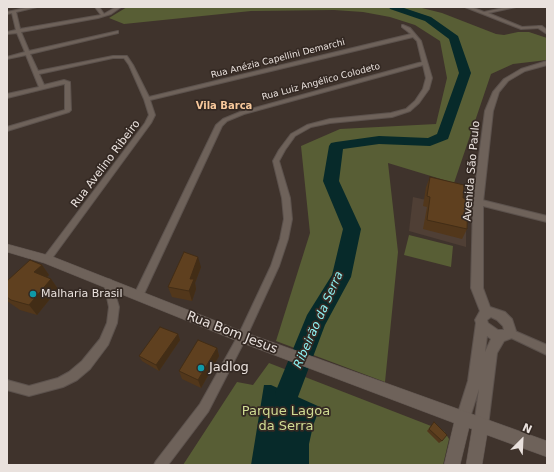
<!DOCTYPE html>
<html>
<head>
<meta charset="utf-8">
<style>
  body { margin:0 }
  #map { position:relative; width:554px; height:472px; overflow:hidden; background:#3f332c; font-family:"DejaVu Sans",sans-serif }
  canvas { display:block }
  .frame { position:absolute; inset:0; border:8px solid #e9e1dd; pointer-events:none }
  .north { position:absolute; left:502px; top:420px; width:40px; height:40px; -webkit-text-stroke:3px #342923; paint-order:stroke; rotate:24deg; font-size:11px; font-weight:700; line-height:16px; text-align:center; color:#e9e1dd }
  .north::after { content:''; display:block; margin:auto; width:14px; height:18px; background:#e9e1dd; clip-path:polygon(50% 0,100% 100%,50% 72%,0 100%) }
</style>
</head>
<body>
<div id="map">
<canvas width="554" height="472"></canvas>
<div class="frame"></div>
<div class="north">N</div>
</div>
<script>
const ctx = document.querySelector('canvas').getContext('2d');
ctx.lineJoin = 'round';
function fill(path, color) {
  ctx.fillStyle = color;
  ctx.fill(path, 'evenodd');
}
function shape(rows) {
  const path = new Path2D();
  for (const r of rows) {
    path.moveTo(r[0], r[1]);
    for (let i = 2; i < r.length; i += 2) path.lineTo(r[i], r[i + 1]);
  }
  return path;
}
function strokePath(path, color, width, dash) {
  ctx.strokeStyle = color;
  ctx.lineWidth = width;
  ctx.lineCap = dash ? 'butt' : 'round';
  ctx.setLineDash(dash || []);
  ctx.stroke(path);
}
function write(font, color, halo, rows, align = 'center') {
  ctx.font = font + ' "DejaVu Sans",sans-serif';
  ctx.lineWidth = 3.5;
  ctx.setLineDash([]);
  ctx.textBaseline = 'middle';
  ctx.strokeStyle = halo;
  ctx.fillStyle = color;
  for (const [text, x, y, turn = 0] of rows) {
    ctx.save();
    ctx.translate(x, y);
    ctx.rotate((+turn || 0) * Math.PI / 180);
    ctx.textAlign = isNaN(turn) ? turn : align;
    if (halo) ctx.strokeText(text, 0, 0);
    ctx.fillText(text, 0, 0);
    ctx.restore();
  }
}
fill(shape([
  [413,197,466,209,466,247,409,231]
]), '#4f3f35');
fill(shape([
  [127,7,418,7,442,13,496,34,504,35,518,32,529,32,547,38,547,60,513,64,491,74,454,183,388,163,398,252,385,382,276,341,310,233,301,146,340,129,436,124,447,78,440,41,415,25,390,17,363,12,334,10,251,11,124,24,109,18],
  [409,235,453,246,451,267,404,255],
  [269,363,444,431,449,439,443,465,183,465,237,382,253,385]
]), '#585e35');
fill(shape([
  [264,385,271,385,320,407,313,426,309,444,309,465,251,465]
]), '#072a2a');
fill(shape([
  [389,7,401,7,431,17,458,36,471,73,448,139,430,146,379,144,343,149,339,181,361,229,351,277,325,325,296,402,287,405,278,402,275,393,307,315,332,275,343,229,323,181,329,146,331,143,336,142,379,136,428,138,437,134,459,73,449,39,425,21,390,9,389,7]
]), '#072a2a');
const minor = shape([
  [30,7,37,7,16,12,20,29,101,15,95,7,99,7,104,14,116,7,121,7,111,14,98,18,21,32,29,51,118,31,118,33,30,54,38,71,113,56,127,56,133,65,149,97,411,34,402,27,402,25,403,25,410,28,421,41,432,78,429,89,419,103,410,111,392,117,330,123,311,127,295,136,285,150,279,161,290,198,292,219,288,239,279,266,245,340,208,412,168,465,154,465,156,461,200,404,239,334,271,266,280,239,284,219,282,198,273,161,279,150,291,134,307,125,330,119,391,113,406,109,415,101,423,89,426,78,423,65,244,114,227,121,222,126,142,298,139,299,136,298,134,295,216,125,223,119,240,112,422,62,417,41,413,37,150,100,155,115,151,123,50,261,47,262,44,261,43,259,44,257,145,123,149,115,144,99,129,65,124,58,113,58,39,74,44,85,64,80,70,82,71,110,69,112,7,131,7,127,65,110,65,84,64,84,7,98,7,94,39,87,26,55,7,59,7,57,25,52,17,33,7,34,7,32,16,30,12,13,7,14,7,12,30,7],
  [465,7,471,7,484,12,508,7,516,7,488,13,522,27,540,26,542,27,540,28,521,29,465,7],
  [478,199,547,216,547,222,475,204,474,202,475,200,478,199],
  [108,279,111,280,112,283,119,307,117,323,108,345,90,369,77,380,63,387,29,396,7,390,7,380,29,386,58,378,69,372,82,361,100,339,107,323,109,307,104,283,105,280,108,279],
  [508,328,547,345,547,355,505,335,503,332,505,329,508,328]
]);
const tertiary = shape([
  [538,26,542,26,547,30,547,34,538,28,538,26],
  [547,61,547,65,525,71,508,81,499,92,493,111,483,202,483,288,490,307,505,312,512,319,516,331,512,338,504,341,497,353,488,426,486,431,481,433,476,431,474,426,479,389,468,424,463,426,458,424,456,419,468,381,476,323,475,320,480,311,471,288,473,202,485,111,493,92,504,79,521,69,547,61],
  [491,317,497,320,503,326,504,330,498,330,488,323,487,320,491,317],
  [487,336,491,339,485,352,487,336]
]);
const secondary = shape([
  [7,244,51,256,244,332,547,441,547,457,487,435,482,465,466,465,472,429,469,428,460,465,444,465,454,423,237,341,44,263,7,252,7,244]
]);
strokePath(minor, '#5c524d', 2);
strokePath(tertiary, '#5c524d', 2);
strokePath(secondary, '#5c524d', 1);
fill(minor, '#6e625a');
fill(tertiary, '#6e625a');
fill(secondary, '#6e625a');
fill(shape([
  [430,177,463,198,467,229,462,239,423,229,427,207,423,206,426,187],
  [42,265,49,275,47,277,51,279,58,289,37,315,20,310,7,301,7,281],
  [201,267,195,283,196,289,192,301,172,297,168,287],
  [178,334,180,340,159,371,142,361,139,356],
  [217,348,219,356,201,388,182,379,179,371],
  [434,422,442,441,439,443,427,431]
]), '#52371b');
fill(shape([
  [198,257,201,267,195,283,196,289,192,301,189,291,190,279],
  [42,265,49,275,42,282,34,272],
  [51,279,58,289,37,315,29,305],
  [178,334,180,340,159,371,156,365],
  [217,348,219,356,201,388,198,380]
]), '#422d16');
const building = shape([
  [430,177,464,185,463,198,468,199,467,229,427,220,430,197,427,196,430,177],
  [184,252,198,257,190,279,194,279,189,291,168,287,184,252],
  [30,260,42,265,34,272,51,279,29,305,11,300,7,297,7,281,30,260],
  [160,327,178,334,156,365,139,356,160,327],
  [198,340,217,348,198,380,179,371,198,340],
  [434,422,447,435,442,441,429,429,434,422]
]);
fill(building, '#5f401f');
strokePath(building, '#422d16', 1);
for (const [x, y, r, color] of [
  [33,294,4,"#0f9aa8"],
  [201,368,4,"#0f9aa8"]
]) {
  const dot = new Path2D();
  dot.arc(x, y, r, 0, 2 * Math.PI);
  ctx.fillStyle = color;
  ctx.fill(dot);
  strokePath(dot, '#342923', 1.5);
}
write('9px', '#e9e1dd', '#342923', [
  ["Rua Anézia Capellini Demarchi",278,59,-14],
  ["Rua Luiz Angélico Colodeto",321,82,-15]
]);
write('bold 10px', '#f7c89b', '#342923', [
  ["Vila Barca",224,106]
]);
write('11px', '#e9e1dd', '#342923', [
  ["Rua Avelino Ribeiro",106,164,-53],
  ["Avenida São Paulo",472,171,-85]
]);
write('11px', '#e9e1dd', '#342923', [
  ["Malharia Brasil",41,294]
], 'left');
write('italic 12px', '#8ef2f3', '#342923', [
  ["Ribeirão da Serra",319,320,-66]
]);
write('13px', '#e9e1dd', '#342923', [
  ["Rua Bom Jesus",232,333,21]
]);
write('13px', '#e9e1dd', '#342923', [
  ["Jadlog",209,368]
], 'left');
write('13px', '#d0dc94', '#342923', [
  ["Parque Lagoa",286,412],
  ["da Serra",286,427]
]);
</script>
</body>
</html>
